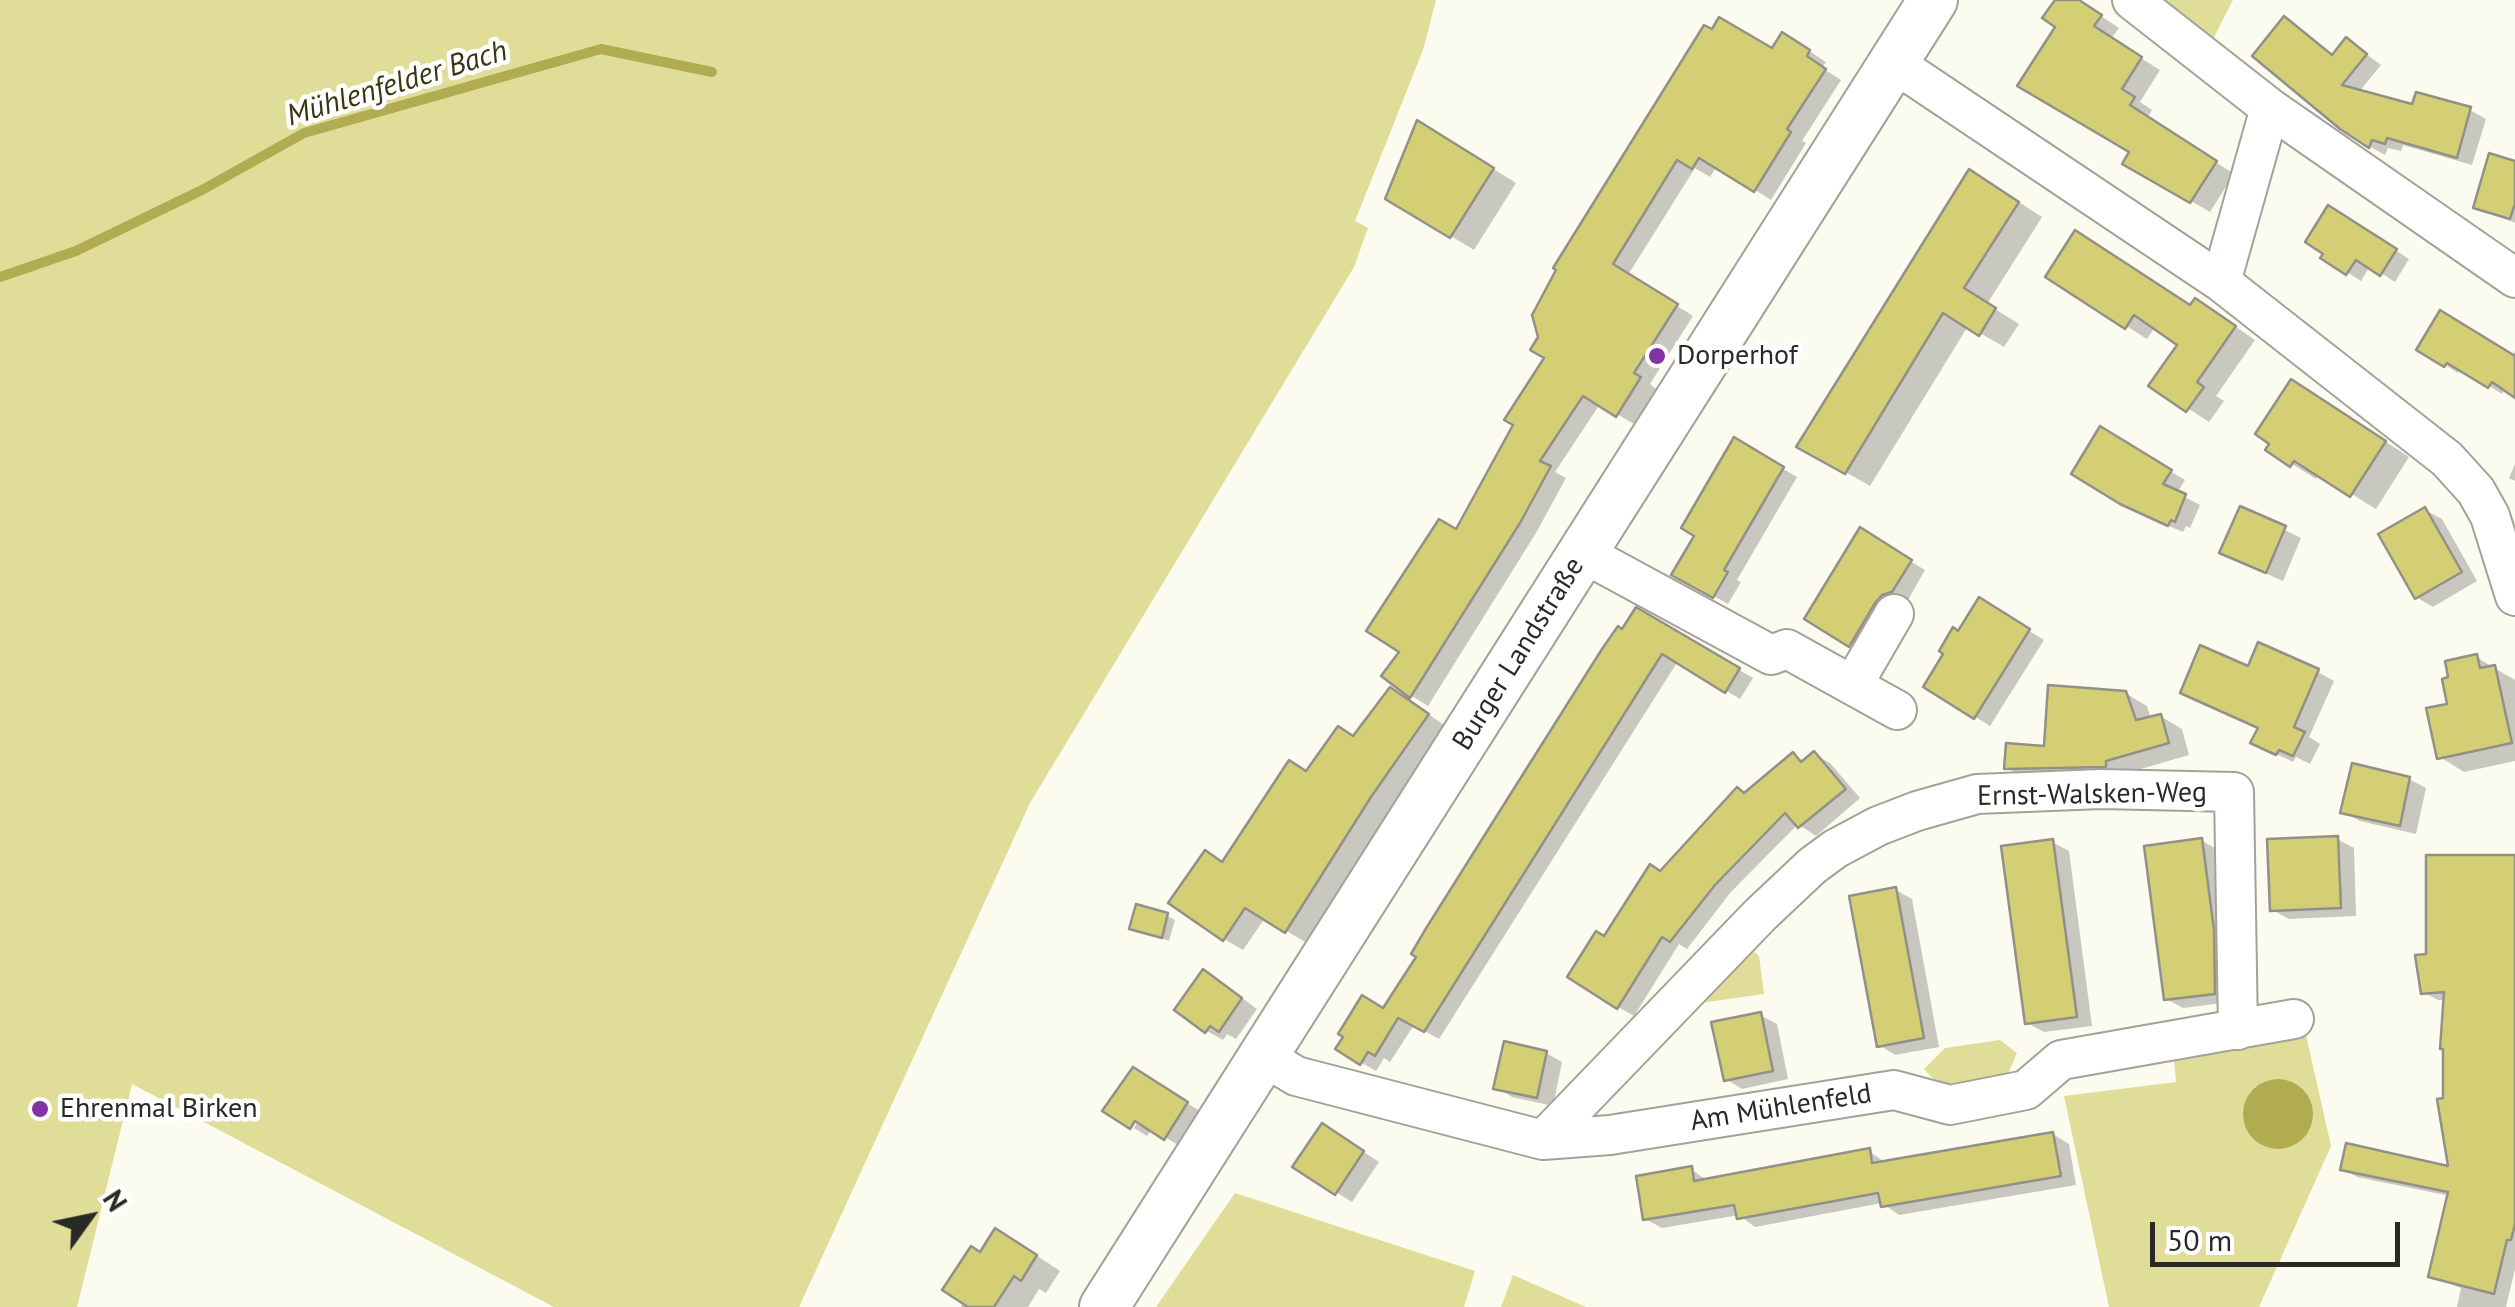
<!DOCTYPE html>
<html>
<head>
<meta charset="utf-8">
<style>
  body { margin:0 }
  #map { position:relative; width:2515px; height:1307px; overflow:hidden; background:#fbfbf0; font-family:"PT Sans",sans-serif }
  canvas { display:block }
  .north { position:absolute; left:40px; top:1167px; width:100px; height:100px; -webkit-text-stroke:8px #fff; paint-order:stroke; rotate:57deg; font-size:28px; font-weight:700; line-height:40px; text-align:center; color:#292925 }
  .north::after { content:''; display:block; margin:auto; width:35px; height:45px; background:#292925; clip-path:polygon(50% 0,100% 100%,50% 72%,0 100%) }
  .scale { position:absolute; left:2150px; top:1222px; width:250px; height:45px; box-sizing:border-box; border:5px solid #292925; border-top:0; padding-left:12px; font-size:30px; line-height:35px; white-space:nowrap; color:#292925; -webkit-text-stroke:8px #fff; paint-order:stroke }
</style>
</head>
<body>
<div id="map">
<canvas width="2515" height="1307"></canvas>
<div class="north">N</div>
<div class="scale">50 m</div>
</div>
<script>
const ctx = document.querySelector('canvas').getContext('2d');
ctx.lineJoin = 'round';
function fill(path, color) {
  ctx.fillStyle = color;
  ctx.fill(path, 'evenodd');
}
function shape(rows) {
  const path = new Path2D();
  for (const r of rows) {
    if (r.length === 3) {
      path.moveTo(r[0] + r[2], r[1]);
      path.arc(r[0], r[1], r[2], 0, 2 * Math.PI);
      continue;
    }
    path.moveTo(r[0], r[1]);
    for (let i = 2; i < r.length; i += 2) path.lineTo(r[i], r[i + 1]);
  }
  return path;
}
function strokePath(path, color, width, dash) {
  ctx.strokeStyle = color;
  ctx.lineWidth = width;
  ctx.lineCap = dash ? 'butt' : 'round';
  ctx.setLineDash(dash || []);
  ctx.stroke(path);
}
function write(font, color, halo, rows, align = 'center') {
  ctx.font = font + ' "PT Sans",sans-serif';
  ctx.lineWidth = 9;
  ctx.setLineDash([]);
  ctx.textBaseline = 'middle';
  ctx.strokeStyle = halo;
  ctx.fillStyle = color;
  for (const [text, x, y, turn = 0] of rows) {
    ctx.save();
    ctx.translate(x, y);
    ctx.rotate((+turn || 0) * Math.PI / 180);
    ctx.textAlign = isNaN(turn) ? turn : align;
    if (halo) ctx.strokeText(text, 0, 0);
    ctx.fillText(text, 0, 0);
    ctx.restore();
  }
}
fill(shape([
  [0,0,1436,0,1423,50,1355,221,1368,228,1354,267,1030,803,799,1307,554,1307,132,1084,77,1307,0,1307],
  [2156,0,2233,0,2211,43],
  [1748,946,1759,956,1764,994,1693,1004],
  [2306,1035,2331,1146,2259,1307,2109,1307,2064,1096,2176,1082,2174,1059],
  [2000,1040,2017,1053,2006,1079,1946,1092,1924,1069,1945,1048],
  [1235,1193,1475,1271,1464,1307,1156,1307],
  [1513,1275,1586,1307,1501,1307]
]), '#e0dd99');
fill(shape([
  [2278,1114,35]
]), '#b1ac51');
fill(shape([
  [2058,0,2077,0,2119,28,2111,39,2160,70,2140,102,2152,110,2147,118,2234,174,2210,212,2125,163,2133,151,2058,26],
  [2285,19,2334,56,2347,40,2381,65,2359,92,2414,107,2470,110,2486,119,2472,165,2403,145,2401,151,2388,148,2385,155,2367,145],
  [1800,45,1826,62,1822,68,1841,80,1802,141,1806,143,1771,200,1717,166,1710,177,1695,168,1628,275,1693,316,1650,384,1656,389,1634,424,1600,404,1555,472,1566,478,1536,533,1428,706,1412,696,1385,676,1402,652,1457,532,1516,424,1548,358,1535,315,1773,51],
  [1442,137,1516,183,1474,250,1451,236],
  [2515,164,2515,223,2476,207],
  [1994,186,2042,217,1987,304,2019,324,2004,347,1968,326,1870,486,1800,446],
  [2343,216,2409,259,2395,282,2370,266,2361,281,2324,258],
  [2048,276,2216,313,2255,340,2216,396,2224,401,2209,422,2152,385,2180,345,2155,327,2147,339],
  [2420,349,2512,356,2515,351,2515,395,2505,388,2502,394,2461,368,2458,373],
  [2316,396,2409,457,2376,509,2319,474,2316,479,2292,464,2273,443],
  [2101,430,2185,480,2177,493,2200,505,2190,528,2186,526,2183,532,2137,512],
  [1735,441,1797,477,1737,580,1741,582,1728,604,1675,574,1698,535],
  [2515,464,2515,481,2509,478],
  [2241,509,2301,538,2283,581,2238,561],
  [2425,510,2442,519,2477,581,2433,607,2416,597],
  [1860,531,1925,570,1908,600,1898,603,1865,653,1807,618],
  [1994,609,2044,640,1990,726,1926,686,1959,634],
  [1636,610,1753,678,1740,699,1678,661,1439,1039,1414,1025,1390,1062,1384,1058,1376,1071,1338,1049,1384,1011],
  [2476,657,2515,680,2515,761,2464,772,2440,757,2450,706],
  [2249,670,2318,672,2334,681,2309,737,2320,744,2310,764,2296,757,2293,762,2270,751,2260,729],
  [2125,693,2147,706,2151,719,2160,716,2182,729,2189,755,2127,773,2028,780,2007,768,2046,749],
  [1409,701,1447,727,1305,942,1265,918,1243,950,1224,939,1307,774],
  [1814,754,1830,763,1860,798,1816,836,1798,824,1730,893,1687,949,1679,944,1634,1016,1618,1007,1605,939,1661,873,1747,795,1793,755,1805,762],
  [2409,779,2426,788,2416,834,2360,821,2343,812],
  [2337,839,2354,848,2356,916,2289,919,2272,910],
  [2201,840,2218,850,2231,1002,2183,1008,2166,999],
  [2052,842,2069,851,2092,1026,2044,1032,2027,1023],
  [2515,858,2515,1269,2506,1307,2457,1307,2461,1288,2431,1276,2450,1196,2357,1177,2343,1169,2451,1170,2446,1100,2446,1000,2438,1000,2423,992,2429,956],
  [1896,890,1912,899,1939,1047,1895,1055,1879,1045],
  [1167,916,1175,920,1169,941,1132,928],
  [1220,982,1257,1009,1236,1039,1227,1034,1223,1040,1207,1031],
  [1760,1015,1777,1024,1788,1079,1742,1089,1726,1079],
  [1546,1053,1562,1062,1553,1106,1512,1097,1496,1087],
  [1150,1080,1203,1113,1181,1147,1152,1129,1147,1136,1134,1128,1144,1112],
  [2053,1134,2069,1144,2076,1185,1899,1215,1882,1203,1755,1227,1739,1215,1662,1228,1645,1219,1691,1169,1708,1181,1869,1151,1886,1163],
  [1339,1136,1379,1162,1352,1202,1295,1167],
  [1021,1245,1060,1271,1046,1293,1039,1289,1028,1307,961,1307,981,1255]
]), '#0003');
strokePath(shape([
  [0,277,76,251,202,190,304,133,601,49,712,72]
]), '#b1ac51', 10);
const building = shape([
  [2055,0,2079,0,2102,15,2094,26,2142,57,2122,89,2135,97,2130,105,2217,161,2190,203,2122,164,2129,152,2017,86,2055,27,2042,18,2055,0],
  [2284,16,2332,55,2346,37,2367,54,2342,85,2412,104,2416,92,2471,107,2457,158,2387,138,2385,144,2372,140,2369,148,2340,129,2252,56,2284,16],
  [1719,17,1772,48,1782,32,1810,50,1807,56,1826,69,1787,129,1791,132,1754,192,1699,158,1692,169,1677,160,1613,264,1678,304,1634,373,1641,377,1616,417,1583,396,1540,461,1551,466,1520,523,1410,698,1381,676,1399,652,1366,631,1439,519,1456,529,1513,425,1504,420,1544,358,1530,350,1538,337,1532,315,1556,270,1553,268,1704,25,1712,29,1719,17],
  [1417,120,1494,168,1450,238,1385,199,1417,120],
  [2489,153,2515,161,2515,203,2510,219,2473,208,2489,153],
  [1969,169,2019,202,1964,288,1996,308,1979,336,1943,313,1845,474,1796,447,1969,169],
  [2328,205,2397,249,2380,276,2356,260,2346,275,2320,258,2323,254,2305,242,2328,205],
  [2075,230,2190,305,2195,298,2236,326,2197,382,2204,387,2186,412,2148,386,2177,345,2134,315,2125,329,2045,277,2075,230],
  [2440,310,2515,356,2515,398,2492,382,2488,388,2447,363,2444,367,2416,350,2440,310],
  [2291,379,2386,441,2350,497,2294,461,2290,467,2265,450,2269,444,2255,434,2291,379],
  [2100,426,2172,470,2163,484,2186,494,2175,522,2171,520,2168,526,2120,504,2071,474,2100,426],
  [1734,437,1784,467,1724,570,1728,572,1713,598,1671,575,1694,536,1681,528,1734,437],
  [2240,506,2286,526,2266,573,2219,553,2240,506],
  [2425,507,2462,572,2415,599,2378,534,2425,507],
  [1860,527,1912,560,1892,592,1882,595,1875,603,1849,647,1804,619,1860,527],
  [1979,597,2030,629,1974,719,1923,687,1943,654,1939,651,1953,627,1958,631,1979,597],
  [1636,607,1740,668,1725,693,1662,654,1424,1032,1398,1018,1375,1056,1368,1052,1360,1065,1335,1049,1343,1037,1338,1034,1362,995,1383,1008,1416,957,1411,954,1425,930,1513,790,1602,649,1618,626,1622,629,1636,607],
  [2258,642,2319,669,2294,727,2305,732,2293,756,2279,750,2276,755,2250,743,2258,728,2180,693,2200,645,2248,666,2258,642],
  [2477,654,2480,668,2495,665,2512,743,2437,759,2426,708,2447,704,2442,679,2448,677,2445,661,2477,654],
  [2048,685,2126,691,2136,720,2161,714,2169,743,2106,761,2106,767,2004,769,2006,743,2044,746,2048,685],
  [1390,687,1429,714,1371,797,1285,933,1245,908,1223,941,1168,903,1205,850,1222,862,1289,760,1306,771,1338,726,1353,736,1390,687],
  [1814,751,1846,789,1798,828,1785,813,1715,885,1670,942,1662,937,1617,1009,1567,977,1596,931,1604,936,1650,864,1660,871,1737,787,1744,793,1793,752,1801,762,1814,751],
  [2352,763,2410,777,2400,826,2340,813,2352,763],
  [2338,836,2341,908,2270,911,2267,839,2338,836],
  [2202,838,2214,930,2215,994,2164,1000,2144,846,2202,838],
  [2053,839,2077,1017,2025,1024,2001,846,2053,839],
  [2426,855,2515,855,2515,1224,2511,1240,2507,1240,2494,1294,2428,1277,2448,1192,2340,1170,2346,1143,2448,1166,2437,1099,2443,1098,2443,1049,2440,1049,2444,992,2421,994,2415,955,2426,954,2426,855],
  [1896,887,1924,1038,1877,1047,1849,896,1896,887],
  [1136,904,1168,913,1162,938,1129,929,1136,904],
  [1203,969,1242,998,1219,1032,1210,1026,1205,1033,1174,1010,1203,969],
  [1761,1012,1773,1071,1724,1081,1711,1022,1761,1012],
  [1504,1041,1547,1051,1537,1098,1493,1089,1504,1041],
  [1133,1067,1188,1102,1164,1140,1135,1121,1130,1129,1102,1111,1133,1067],
  [1322,1123,1364,1151,1335,1195,1292,1167,1322,1123],
  [2053,1132,2061,1176,1881,1207,1878,1193,1737,1219,1734,1205,1643,1220,1636,1176,1692,1166,1694,1181,1870,1148,1872,1163,2053,1132],
  [995,1228,1037,1255,1021,1281,1014,1276,994,1307,968,1307,942,1290,971,1246,980,1252,995,1228]
]);
fill(building, '#d4cf74');
strokePath(building, '#929188', 2.5);
const minor = shape([
  [2132,0,2270,108,2515,278],
  [1894,63,2221,282,2447,459,2476,491,2490,516,2515,596],
  [2221,282,2270,108],
  [1583,553,1771,655,1787,649,1897,710],
  [1854,683,1894,614],
  [1265,1057,1296,1076,1543,1140,1610,1135,1894,1090,1950,1105,2026,1090,2061,1060,2294,1019],
  [1543,1140,1760,915,1812,866,1835,849,1878,826,1917,811,1977,794,2101,789,2234,792,2238,1030]
]);
const major = shape([
  [1104,1307,1933,0]
]);
strokePath(minor, '#a2a298', 42);
strokePath(major, '#a2a298', 52);
strokePath(minor, '#fff', 38);
strokePath(major, '#fff', 48);
for (const [x, y, r, color] of [
  [1657,356,10,"#8432a1"],
  [40,1109,10,"#8432a1"]
]) {
  const dot = new Path2D();
  dot.arc(x, y, r, 0, 2 * Math.PI);
  ctx.fillStyle = color;
  ctx.fill(dot);
  strokePath(dot, '#fff', 4);
}
write('28px', '#292925', '#fff', [
  ["Dorperhof",1677,356],
  ["Ehrenmal Birken",60,1109]
], 'left');
write('28px', '#292925', '#fff', [
  ["Burger Landstraße",1519,654,-58],
  ["Ernst-Walsken-Weg",2092,795,-1],
  ["Am Mühlenfeld",1781,1108,-9]
]);
write('italic 30px', '#38360e', '#fff', [
  ["Mühlenfelder Bach",397,84,-17]
]);
</script>
</body>
</html>
